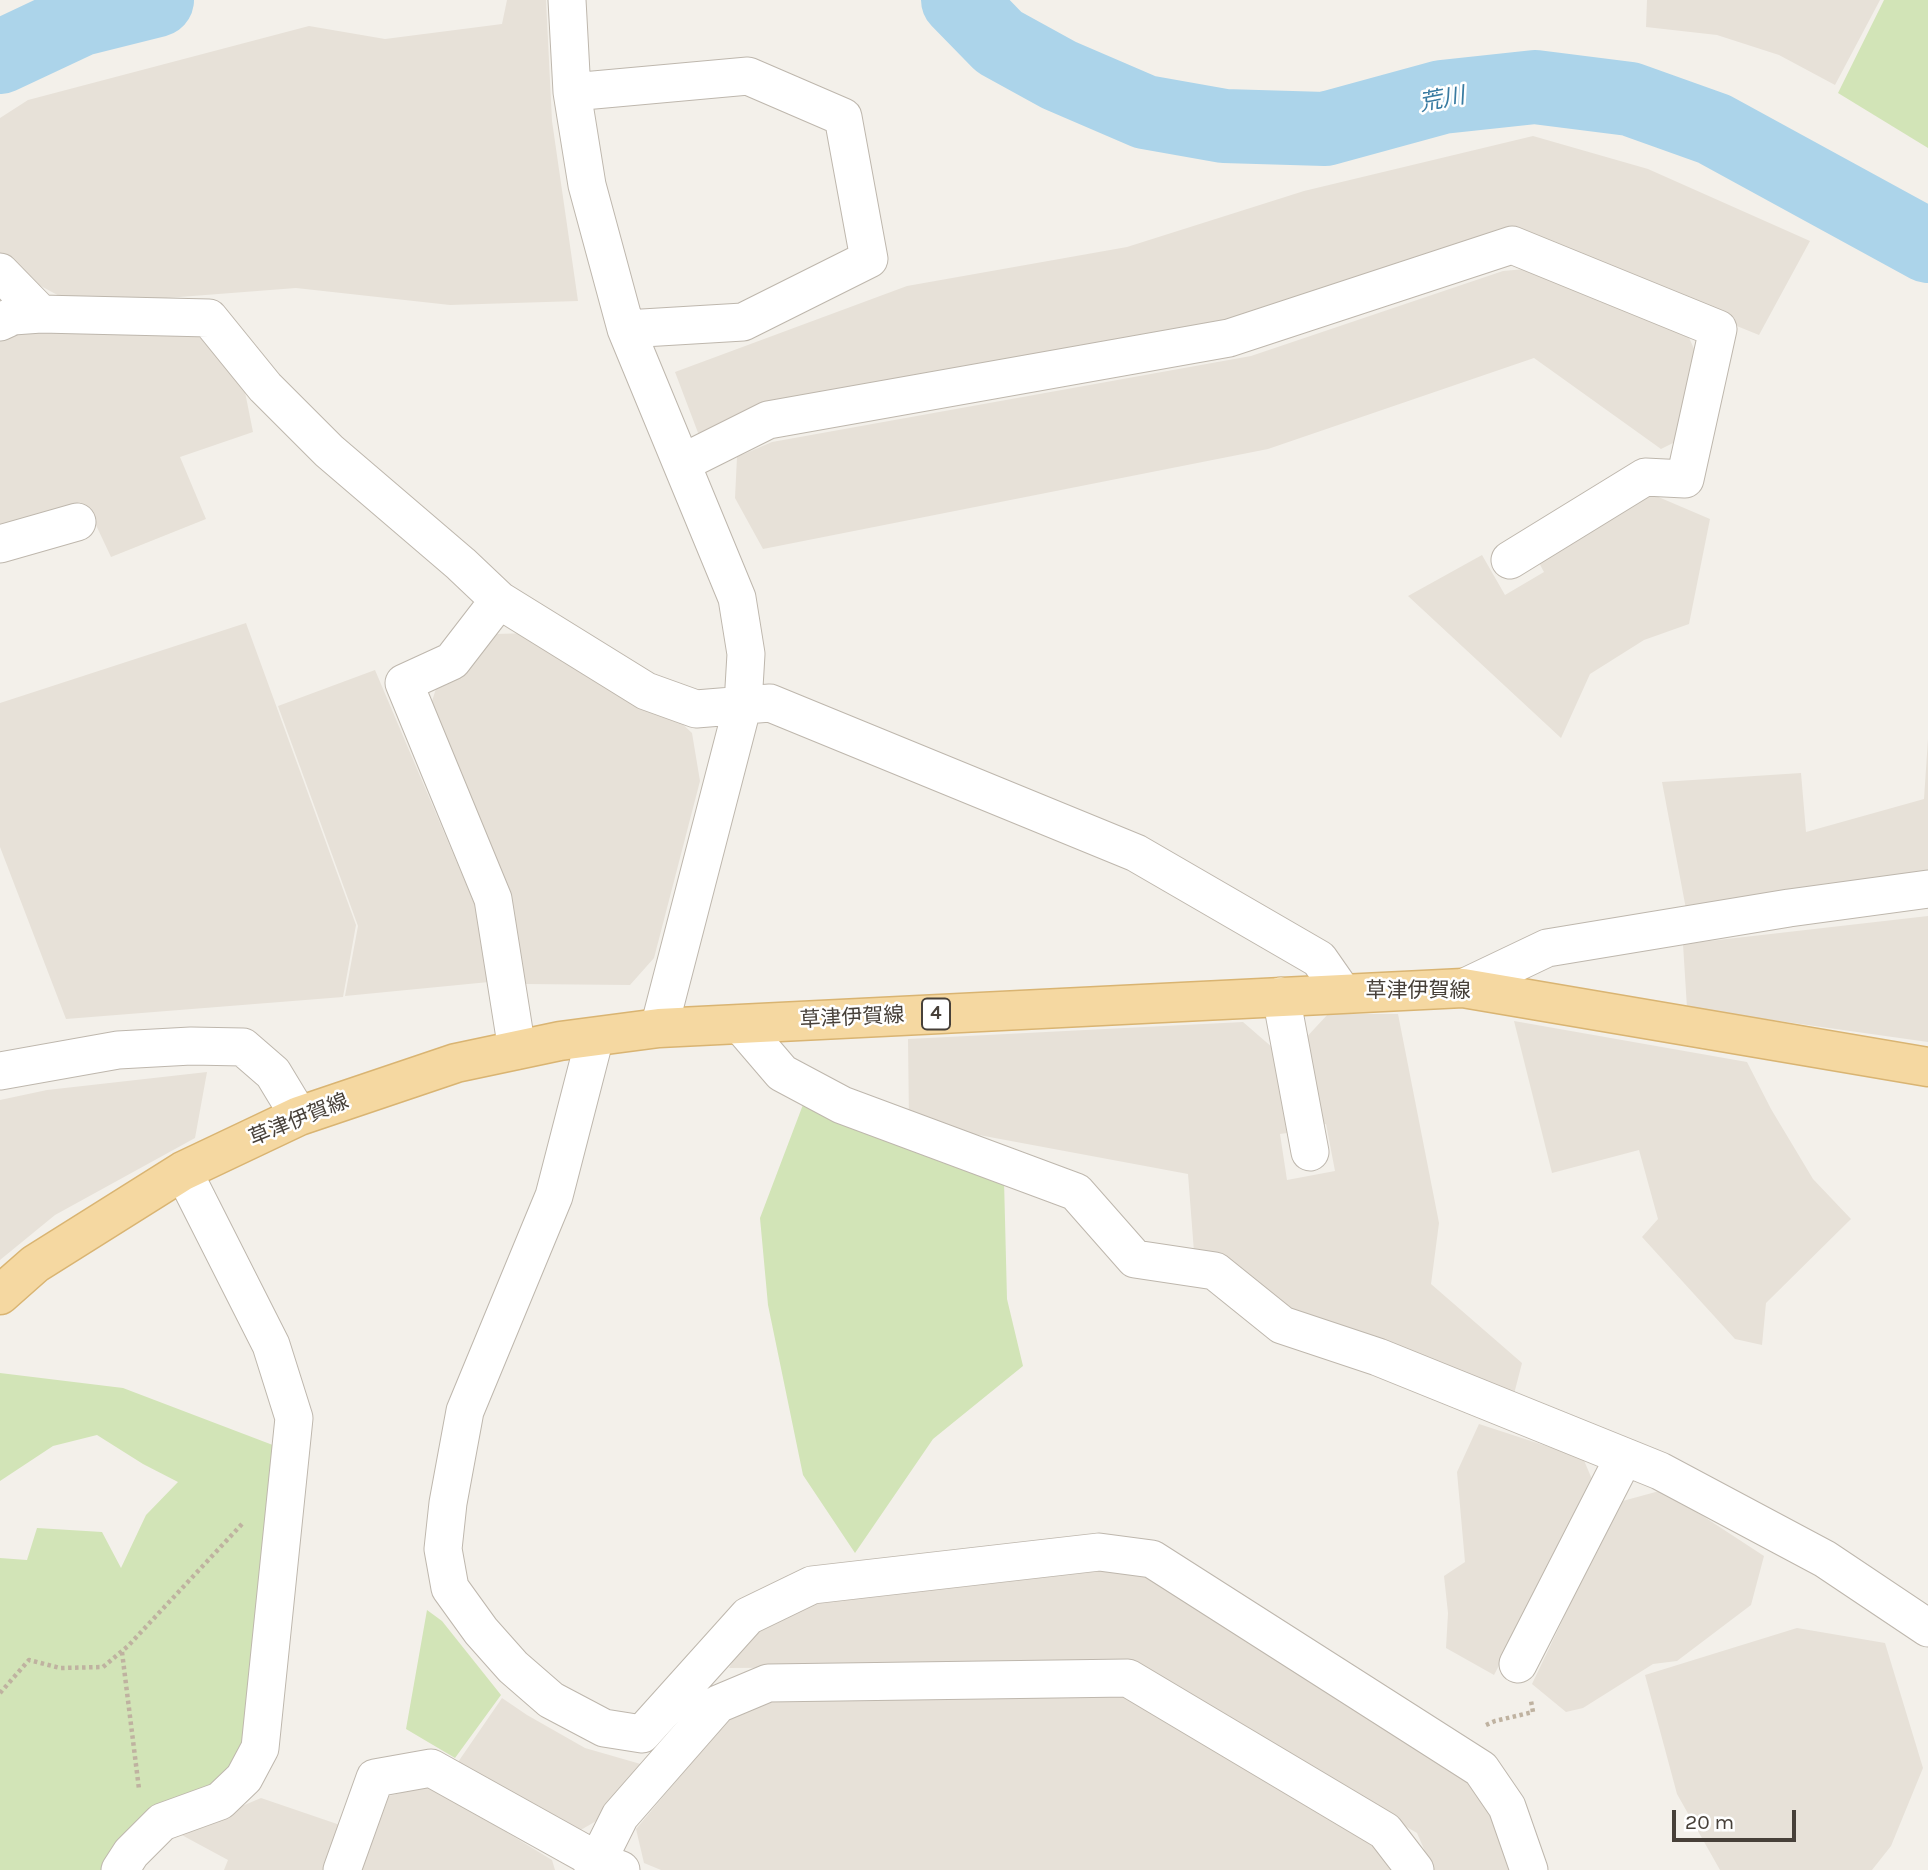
<!DOCTYPE html>
<html>
<head>
<meta charset="utf-8">
<style>
  body { margin:0 }
  #map { position:relative; width:1928px; height:1870px; overflow:hidden; background:#f3f0ea; font-family:Karla,sans-serif }
  canvas { display:block }
  .scale { position:absolute; left:1672px; top:1810px; width:124px; height:32px; box-sizing:border-box; border:4px solid #474039; border-top:0; padding-left:9px; font-size:21px; line-height:24px; white-space:nowrap; color:#474039; -webkit-text-stroke:5px #fff; paint-order:stroke }
</style>
</head>
<body>
<div id="map">
<canvas width="1928" height="1870"></canvas>
<div class="scale">20 m</div>
</div>
<script>
const ctx = document.querySelector('canvas').getContext('2d');
ctx.lineJoin = 'round';
function fill(path, color) {
  ctx.fillStyle = color;
  ctx.fill(path, 'evenodd');
}
function shape(rows) {
  const path = new Path2D();
  for (const r of rows) {
    path.moveTo(r[0], r[1]);
    for (let i = 2; i < r.length; i += 2) path.lineTo(r[i], r[i + 1]);
  }
  return path;
}
function strokePath(path, color, width, dash) {
  ctx.strokeStyle = color;
  ctx.lineWidth = width;
  ctx.lineCap = dash ? 'butt' : 'round';
  ctx.setLineDash(dash || []);
  ctx.stroke(path);
}
function write(font, color, halo, rows, align = 'center') {
  ctx.font = font + ' Karla,"Noto Sans JP",sans-serif';
  ctx.lineWidth = 5;
  ctx.setLineDash([]);
  ctx.textBaseline = 'middle';
  ctx.strokeStyle = halo;
  ctx.fillStyle = color;
  for (const [text, x, y, turn = 0] of rows) {
    ctx.save();
    ctx.translate(x, y);
    ctx.rotate((+turn || 0) * Math.PI / 180);
    ctx.textAlign = isNaN(turn) ? turn : align;
    if (halo) ctx.strokeText(text, 0, 0);
    ctx.fillText(text, 0, 0);
    ctx.restore();
  }
}
fill(shape([
  [507,0,546,0,552,121,578,301,450,305,296,288,76,305,13,271,0,255,0,118,28,100,309,26,385,39,502,24],
  [1647,0,1880,0,1835,85,1779,55,1717,35,1646,27],
  [1533,136,1648,169,1810,241,1759,335,1515,236,1224,326,700,438,675,372,907,286,1127,247,1304,191],
  [1536,268,1683,324,1698,358,1681,439,1661,449,1534,358,1268,449,763,549,735,498,737,457,772,442,1251,356,1503,271],
  [199,329,243,382,253,432,180,457,206,519,111,557,87,506,0,532,0,339,19,331],
  [1649,493,1710,519,1689,624,1644,640,1590,674,1561,738,1408,596,1482,555,1505,595,1544,572,1538,561],
  [246,623,356,925,343,997,66,1019,0,847,0,703],
  [531,633,676,718,692,733,700,781,654,958,630,985,524,984,428,714,439,679,495,634],
  [375,670,477,910,489,982,345,996,358,926,278,706],
  [1928,739,1928,885,1686,909,1662,782,1801,773,1806,832,1924,799],
  [1928,916,1928,1042,1687,1008,1683,944],
  [1328,1014,1398,1014,1439,1223,1431,1284,1522,1363,1514,1394,1298,1322,1194,1252,1188,1174,909,1122,908,1039,1243,1022,1273,1048,1287,1133,1280,1134,1287,1180,1335,1171,1326,1124,1317,1126,1303,1041],
  [1514,1021,1747,1062,1771,1109,1813,1179,1851,1219,1766,1303,1762,1345,1735,1339,1642,1237,1658,1219,1639,1150,1552,1173],
  [207,1072,195,1138,55,1215,0,1260,0,1100,47,1090],
  [1479,1424,1583,1458,1594,1484,1494,1675,1446,1648,1448,1613,1444,1576,1465,1562,1457,1472],
  [1663,1490,1764,1556,1751,1605,1677,1661,1653,1664,1583,1708,1566,1712,1532,1684,1619,1502],
  [1104,1567,1150,1575,1458,1765,1501,1817,1519,1870,1433,1870,1417,1833,1130,1665,729,1668,750,1630,815,1596],
  [1797,1628,1885,1643,1923,1768,1891,1846,1872,1870,1720,1870,1677,1794,1645,1675],
  [1123,1694,1373,1842,1395,1870,661,1870,644,1863,636,1829,728,1719,775,1700],
  [502,1698,527,1715,585,1748,644,1765,598,1820,572,1835,456,1765],
  [429,1785,552,1860,555,1870,362,1870,389,1796],
  [261,1798,340,1825,324,1870,224,1870,228,1860,178,1833]
]), '#e7e1d8');
fill(shape([
  [1884,0,1928,0,1928,148,1838,93],
  [804,1102,1004,1180,1007,1299,1023,1366,933,1439,855,1553,803,1475,768,1305,760,1218],
  [0,1373,123,1388,278,1447,247,1729,231,1766,194,1802,109,1870,0,1870,0,1558,27,1560,37,1528,102,1532,121,1568,146,1515,178,1482,143,1464,97,1435,53,1446,0,1481],
  [427,1610,442,1621,501,1695,455,1758,406,1729]
]), '#d2e4b7');
strokePath(shape([
  [958,0,999,42,1059,75,1145,112,1224,126,1325,129,1442,97,1535,87,1630,99,1714,129,1928,246],
  [0,57,81,19,157,0]
]), '#acd4ea', 74);
const minor = shape([
  [567,0,572,92,587,185,626,329,737,598,746,654,743,704,659,1028],
  [572,92,748,76,843,117,869,259,743,322,626,329],
  [0,272,41,314],
  [0,322,13,316,41,314,209,318,265,387,329,451,461,564,499,600,646,691,696,709,770,703,1136,853,1319,959,1342,992],
  [682,463,768,420,1229,338,1512,245,1718,329,1685,479,1645,477,1510,560],
  [0,544,77,522],
  [499,600,452,661,404,683,493,899,517,1050],
  [1463,988,1547,948,1789,908,1928,889],
  [1281,996,1310,1152],
  [740,1024,782,1073,842,1105,1076,1192,1135,1259,1215,1271,1282,1325,1378,1357,1660,1471,1825,1559,1928,1628],
  [595,1037,554,1196,465,1411,448,1503,443,1549,450,1588,481,1631,513,1667,551,1700,604,1728,642,1734,748,1616,812,1585,1099,1552,1152,1559,1481,1769,1507,1807,1529,1870],
  [0,1071,118,1050,191,1046,243,1047,273,1073,299,1116],
  [1518,1664,1624,1457],
  [120,1870,131,1853,162,1822,220,1801,244,1778,260,1748,294,1418,271,1345,183,1171],
  [342,1870,375,1778,431,1768,598,1861,621,1870],
  [593,1870,620,1816,718,1704,768,1683,1128,1678,1385,1831,1415,1870]
]);
const primary = shape([
  [0,1295,35,1264,183,1171,299,1116,456,1063,560,1041,659,1028,1463,988,1928,1067]
]);
strokePath(minor, '#beb7ad', 39);
strokePath(primary, '#d9b472', 41);
strokePath(shape([
  [122,1652,139,1789],
  [0,1693,29,1660,60,1668,103,1667,128,1646,242,1524],
  [1486,1725,1495,1721,1533,1712,1531,1701]
]), '#bfb2a0', 4.5, [3.5, 3.5]);
strokePath(minor, '#fff', 37);
strokePath(primary, '#f5d8a1', 38);
for (const [x, y, w] of [
  [936,1014,28]
]) {
  const box = new Path2D();
  box.roundRect(x - w / 2, y - 15.5, w, 31, 5);
  ctx.fillStyle = '#fff';
  ctx.fill(box);
  strokePath(box, '#474039', 2);
}
write('bold 19px', '#474039', null, [
  ["4",936,1014]
]);
write('21px', '#474039', '#fff', [
  ["草津伊賀線",1418,991],
  ["草津伊賀線",852,1018,-3],
  ["草津伊賀線",299,1120,-22]
]);
write('italic 23px', '#397ba1', '#fff', [
  ["荒川",1442,100,-11]
]);
</script>
</body>
</html>
